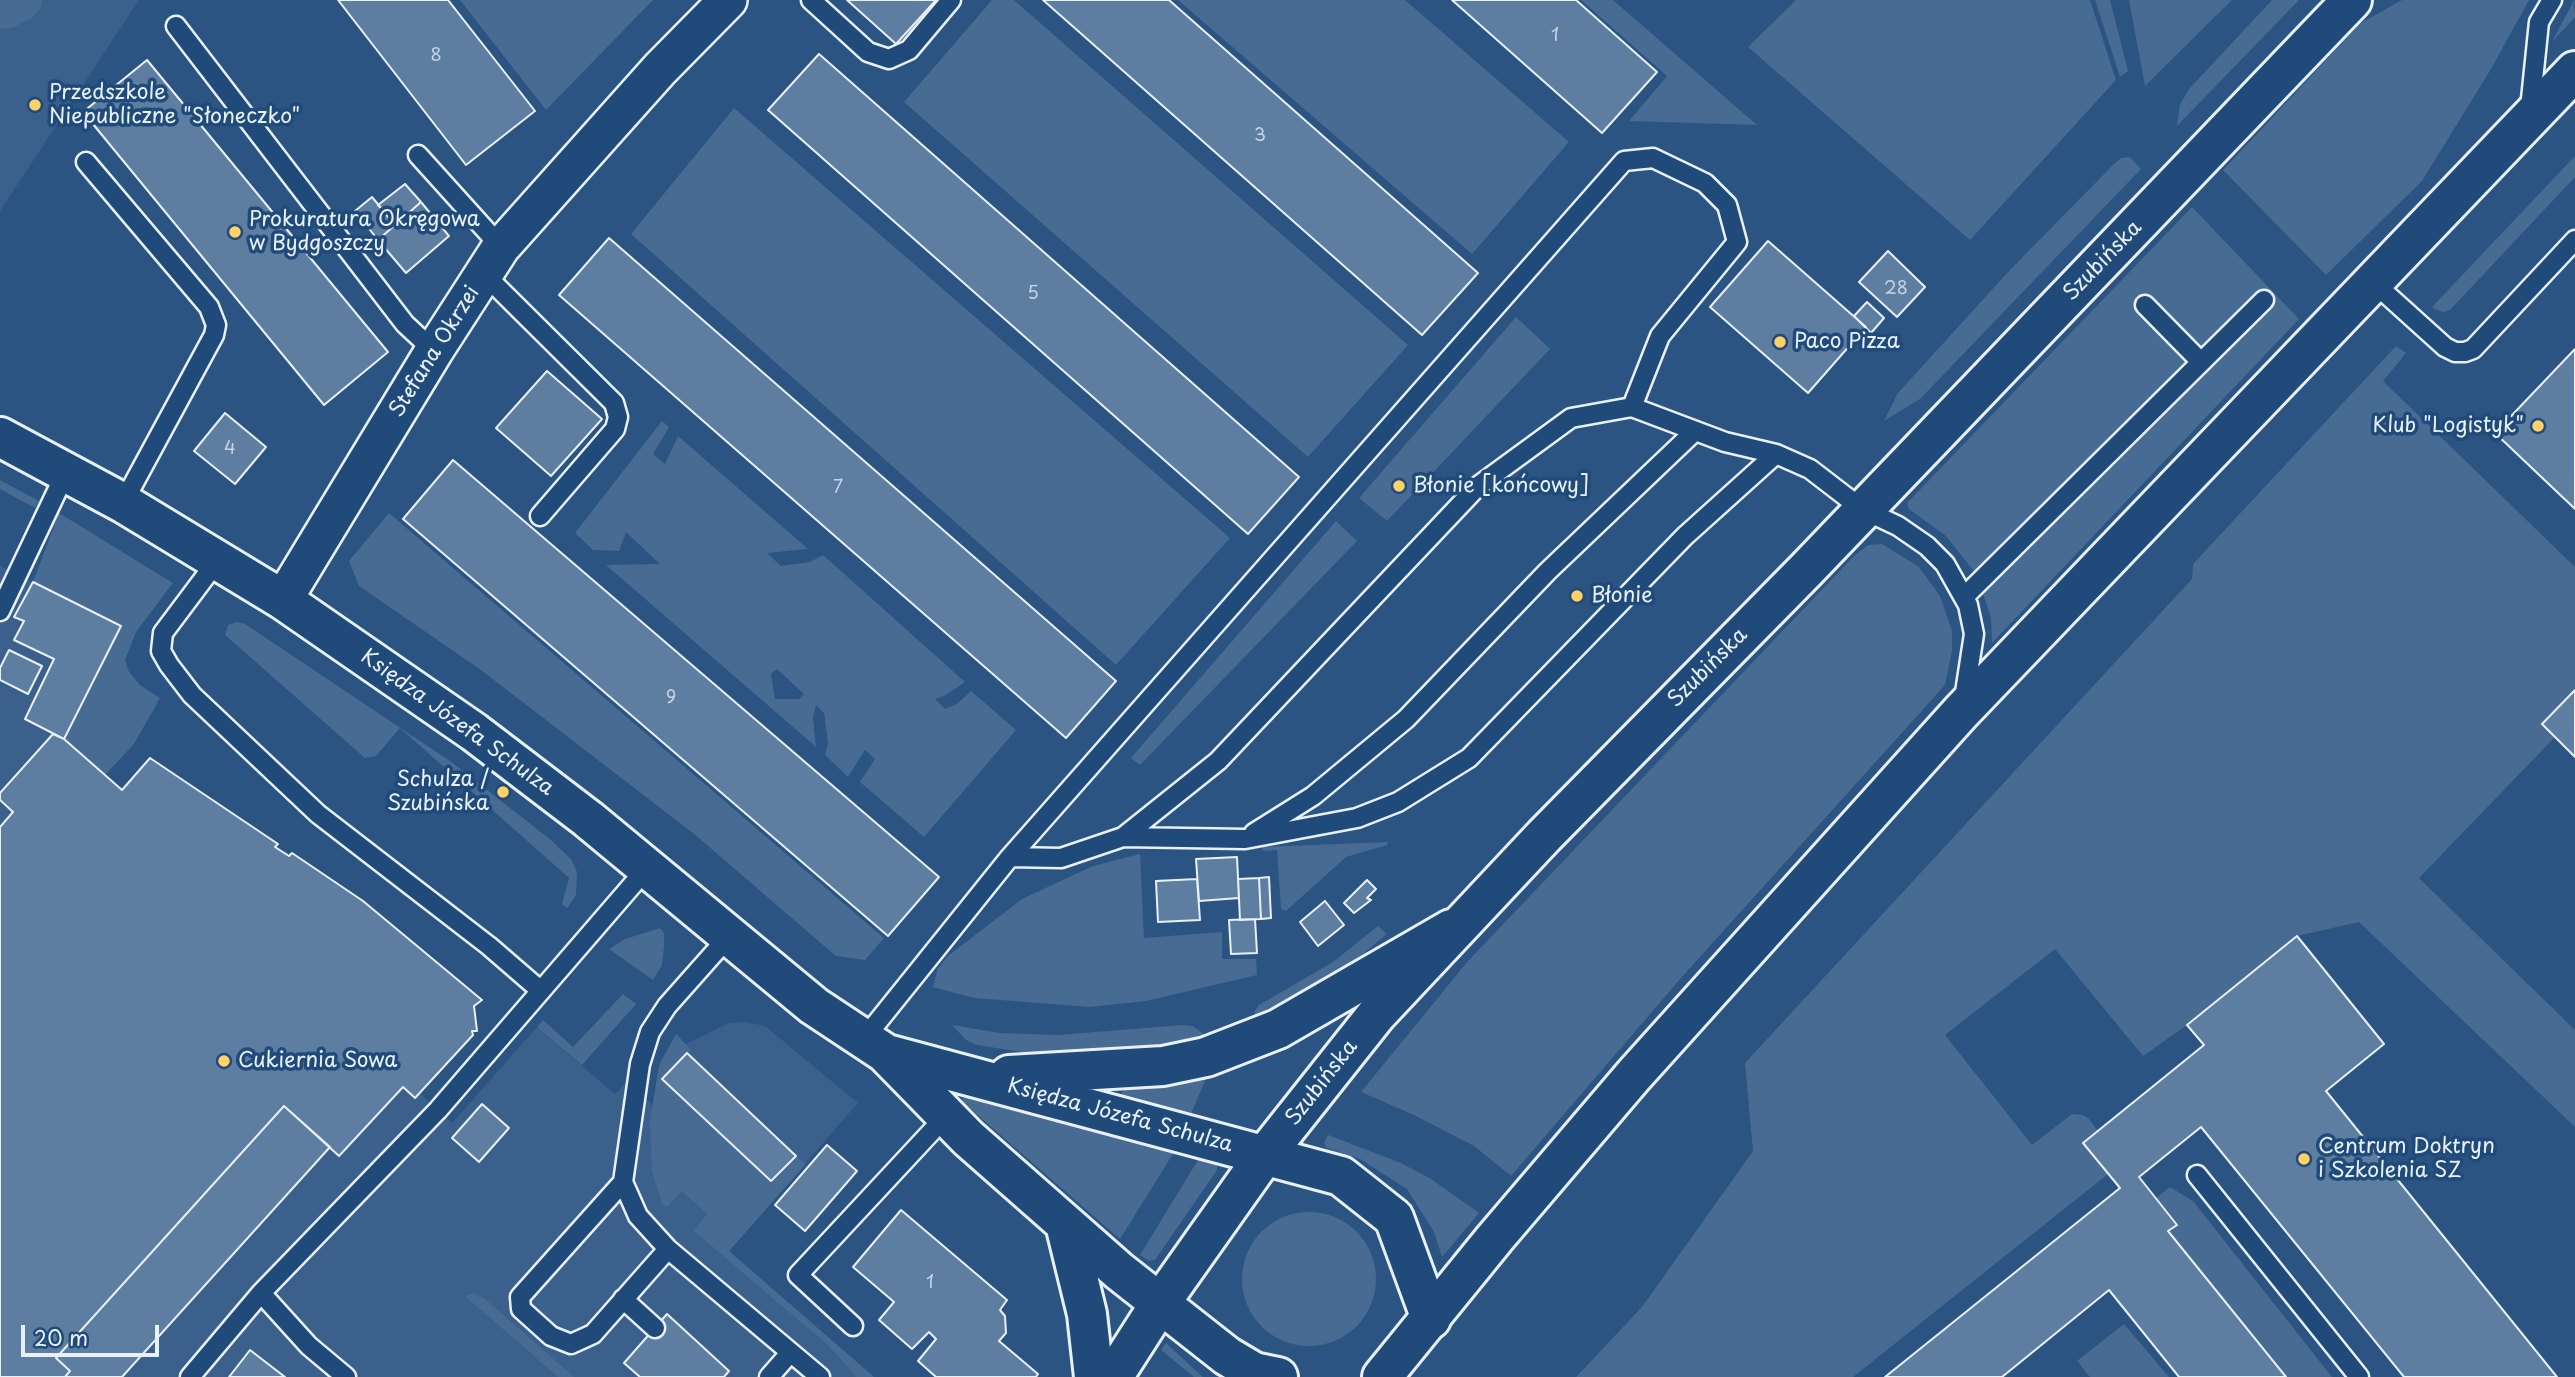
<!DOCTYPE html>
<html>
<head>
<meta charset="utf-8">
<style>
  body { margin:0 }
  #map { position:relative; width:2575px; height:1377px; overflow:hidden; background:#2b5482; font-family:"Playpen Sans",sans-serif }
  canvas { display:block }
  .scale { position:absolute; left:21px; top:1325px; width:138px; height:32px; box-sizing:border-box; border:4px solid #e8f1f8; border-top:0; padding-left:9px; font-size:21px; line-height:24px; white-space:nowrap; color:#e8f1f8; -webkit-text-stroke:5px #1f4a7a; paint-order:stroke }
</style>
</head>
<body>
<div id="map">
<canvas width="2575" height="1377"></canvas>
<div class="scale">20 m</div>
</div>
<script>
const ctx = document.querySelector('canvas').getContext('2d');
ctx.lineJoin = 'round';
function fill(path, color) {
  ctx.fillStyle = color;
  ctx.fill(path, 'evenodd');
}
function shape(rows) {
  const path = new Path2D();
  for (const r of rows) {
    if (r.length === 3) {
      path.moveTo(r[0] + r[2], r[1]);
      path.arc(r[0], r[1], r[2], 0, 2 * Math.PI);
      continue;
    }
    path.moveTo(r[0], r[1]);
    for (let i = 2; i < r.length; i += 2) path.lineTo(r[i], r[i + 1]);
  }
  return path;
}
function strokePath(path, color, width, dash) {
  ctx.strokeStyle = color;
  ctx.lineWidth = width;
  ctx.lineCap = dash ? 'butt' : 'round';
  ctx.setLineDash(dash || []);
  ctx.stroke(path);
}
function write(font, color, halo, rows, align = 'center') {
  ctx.font = font + ' "Playpen Sans",sans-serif';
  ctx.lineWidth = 7;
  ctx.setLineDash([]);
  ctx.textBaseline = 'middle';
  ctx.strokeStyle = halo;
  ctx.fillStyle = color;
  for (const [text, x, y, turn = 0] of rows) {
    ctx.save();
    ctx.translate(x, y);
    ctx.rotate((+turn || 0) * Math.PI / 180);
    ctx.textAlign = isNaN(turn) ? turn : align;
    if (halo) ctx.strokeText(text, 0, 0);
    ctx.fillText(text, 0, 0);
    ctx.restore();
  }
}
fill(shape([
  [0,0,139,0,0,211],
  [0,566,121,626,64,739,122,790,150,758,278,844,276,847,289,856,292,853,363,901,482,1000,474,1006,477,1031,472,1031,473,1035,420,1093,452,1123,537,1027,615,1094,626,1083,653,1105,665,1066,686,1044,729,1023,746,1022,765,1026,858,1103,729,1251,874,1377,0,1377]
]), '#3a608b');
fill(shape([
  [0,0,42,0,41,7,32,18,12,28,0,29],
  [460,0,653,0,546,110],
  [992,0,1014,0,1408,345,1308,457,904,102],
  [1178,0,1405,0,1569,142,1472,254],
  [1581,0,1613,0,1757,125,1629,121,1667,76],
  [1796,0,2090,0,2116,80,1970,240,1748,47],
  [2095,0,2110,0,2128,71,2120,77],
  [2129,0,2232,0,2145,86],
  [2272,0,2299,0,2177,126,2180,104,2190,88],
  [2402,0,2529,0,2491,69,2422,181,2326,275,2223,170,2361,23],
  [2574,0,2575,17,2552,42],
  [734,108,1230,538,1116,665,631,234],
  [2575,156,2575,177,2450,310,2443,312,2435,309,2432,307],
  [2130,157,2141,169,1920,399,1884,421,1898,393,2009,271,2114,164,2121,158],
  [2192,207,2299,319,1992,643,1991,618,1977,575,1946,536,1909,509,1907,503],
  [1516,317,1550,349,1387,521,1359,498],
  [2396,346,2406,353,2383,381,2575,567,2575,690,2542,724,2555,737,2419,878,2575,1030,2575,1127,2359,922,2297,936,2187,1025,2143,1056,2055,949,1945,1035,2032,1145,2072,1114,2083,1115,2089,1119,2098,1131,2084,1144,2108,1174,1853,1377,1576,1377,1642,1307,1753,1151,1745,1063,2192,579,2193,564],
  [662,421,669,427,653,454,665,464,678,436,808,549,767,553,781,566,810,562,823,555,965,682,946,695,935,699,945,709,957,704,971,691,1016,730,924,837,860,782,875,759,865,750,848,777,825,755,828,743,824,713,816,705,813,718,816,747,606,565,660,564,626,532,619,551,593,550,575,533],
  [777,669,804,694,799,699,775,699,771,674],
  [0,480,39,501,35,508,0,489],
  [59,513,173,583,136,632,125,660,129,672,140,685,160,698,134,744,105,775,64,739,121,626,33,582],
  [389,513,884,938,865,960,836,956,694,834,481,670,359,586,349,561],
  [1336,521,1357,541,1140,765,1131,758],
  [1882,544,1919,567,1940,596,1952,631,1952,651,1945,685,1681,978,1511,1176,1474,1146,1416,1116,1361,1092,1468,961,1854,556,1868,545],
  [237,622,245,624,450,761,551,840,571,859,577,872,576,895,567,908,562,904,569,878,400,728,376,756,365,758,225,635,228,625],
  [1388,842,1387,845,1346,857,1286,911,1281,909,1277,850,1263,851,1262,847],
  [1140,854,1144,938,1222,932,1222,959,1256,959,1257,975,1146,1001,1090,1007,974,998,933,987,938,968,948,956,1022,899,1093,866],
  [1378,926,1387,934,1358,958,1319,985,1257,1021,1254,1012,1259,1005,1333,962],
  [660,928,664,933,664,947,662,965,653,980,609,949,625,939],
  [623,994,636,1004,582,1065,537,1027,543,1020,573,1047],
  [952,1025,1000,1033,1058,1035,1182,1025,1193,1026,1210,1039,1174,1048,1047,1056,977,1045,966,1040],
  [676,1034,691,1050,663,1079,771,1181,796,1156,806,1164,729,1251,874,1377,856,1377,829,1346,694,1231,707,1214,682,1191,667,1207,662,1204,652,1171,650,1122,659,1065],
  [1207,1076,1190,1116,1120,1096,1124,1089],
  [965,1092,1176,1149,1120,1239,974,1112,962,1101],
  [1328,1135,1401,1163,1431,1179,1479,1213,1442,1257,1434,1232,1407,1189,1360,1159,1327,1148,1324,1143],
  [1201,1155,1217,1160,1217,1170,1155,1260,1149,1261,1140,1255],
  [2170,1187,2193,1201,2332,1377,2286,1377,2168,1231,2176,1225,2156,1198],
  [1309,1279,67],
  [475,1293,484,1298,574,1377,558,1377,465,1296],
  [2124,1324,2169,1377,2090,1377,2077,1361],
  [1166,1343,1195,1370,1203,1377,1194,1377,1161,1350]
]), '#476b93');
const building = shape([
  [338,0,448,0,535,111,466,165,338,0],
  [847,0,936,0,896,44,847,0],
  [1043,0,1169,0,1478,273,1422,335,1043,0],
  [1452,0,1576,0,1657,72,1602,133,1452,0],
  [819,54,1299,477,1248,534,768,110,819,54],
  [147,60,388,352,324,405,83,112,147,60],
  [405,184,421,202,395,225,378,205,405,184],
  [372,197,395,225,378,240,355,211,372,197],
  [421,202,449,236,406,273,378,240,421,202],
  [609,238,1116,681,1066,738,559,295,609,238],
  [1768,241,1866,327,1808,393,1710,307,1768,241],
  [1888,251,1925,287,1897,317,1859,282,1888,251],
  [1867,302,1884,318,1871,333,1854,316,1867,302],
  [2575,349,2575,509,2495,433,2575,349],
  [547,371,602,419,551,476,496,428,547,371],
  [225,413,266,447,235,484,194,451,225,413],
  [453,460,939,877,888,936,403,519,453,460],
  [33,582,121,626,64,739,25,719,54,659,14,640,24,621,14,617,33,582],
  [9,650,42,666,28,694,0,680,0,668,9,650],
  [2575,690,2575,757,2542,724,2575,690],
  [53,734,64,739,122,790,150,758,278,844,275,847,289,856,292,853,363,901,482,1000,474,1006,477,1031,472,1031,473,1035,415,1098,403,1087,339,1156,284,1106,56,1358,70,1371,65,1377,0,1377,0,827,13,812,0,800,0,793,53,734],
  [1237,857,1239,898,1199,901,1196,859,1237,857],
  [1269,877,1271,918,1261,919,1259,878,1269,877],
  [1259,878,1261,919,1240,920,1238,879,1259,878],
  [1197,879,1200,920,1158,922,1156,881,1197,879],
  [1367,880,1376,889,1367,898,1371,900,1354,913,1344,903,1367,880],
  [1325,901,1344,925,1318,946,1300,922,1325,901],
  [1255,919,1257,953,1231,954,1229,920,1255,919],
  [2297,936,2384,1044,2326,1091,2557,1377,2404,1377,2201,1127,2139,1177,2177,1225,2168,1231,2286,1377,2179,1377,2109,1290,2002,1377,1885,1377,2120,1188,2083,1143,2204,1045,2187,1025,2297,936],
  [687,1053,796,1156,771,1181,662,1079,687,1053],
  [482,1104,509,1128,479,1162,452,1138,482,1104],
  [284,1106,330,1147,122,1377,65,1377,70,1371,56,1358,284,1106],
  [827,1145,857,1171,805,1231,775,1205,827,1145],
  [901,1210,1007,1300,1000,1310,1005,1316,1006,1333,999,1341,1038,1374,1036,1377,936,1377,918,1361,936,1339,929,1332,912,1349,879,1320,894,1302,853,1267,901,1210],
  [667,1314,729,1371,724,1377,640,1377,624,1363,667,1314],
  [250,1350,285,1377,229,1377,250,1350]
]);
fill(building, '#5d7da1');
strokePath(building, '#e8f1f8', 2);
const service = shape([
  [811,0,868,52,889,59,909,50,951,0],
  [176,26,405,324,434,351],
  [2530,109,2539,22,2552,0],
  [418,155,501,247],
  [86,162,209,307,216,325,214,335,123,503],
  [484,274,614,403,618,417,615,429,540,516],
  [2373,282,2445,347,2455,352,2465,352,2473,349,2575,240],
  [2145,305,2201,362],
  [217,561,163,633,161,651,169,665,192,695,318,814,489,946,541,991],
  [1964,597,2264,300],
  [0,611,66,472],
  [1254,833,1313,796,1406,719,1548,571,1695,431],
  [1123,837,1245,839,1357,818,1398,802,1469,758,1685,536,1776,454],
  [1010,857,1624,161,1653,158,1705,183,1727,205,1737,242,1660,336,1632,407],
  [730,935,667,1006,650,1032,640,1064,623,1182,638,1216,668,1249,820,1377],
  [863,1040,1010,857,1061,858,1123,837,1218,761,1478,486,1571,418,1632,407,1725,442,1776,454,1810,469,1862,509,1898,526,1927,546,1945,564,1968,605,1974,634,1964,699],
  [2197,1175,2359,1377],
  [623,1182,520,1297,521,1309,551,1336,571,1344,593,1334,668,1249],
  [261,1293,309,1346,346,1377],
  [623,1299,655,1328],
  [853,1326,798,1275,946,1116],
  [190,1377,261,1293,438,1110,647,868],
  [769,1377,790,1353]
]);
const minor = shape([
  [283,600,434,351,501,247,660,69,728,0]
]);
const tertiary = shape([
  [0,437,123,503,283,600,474,732,588,819,814,1006,885,1053,968,1138,1119,1271,1227,1356,1254,1372,1278,1377],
  [887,1054,1341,1176,1394,1218,1431,1319],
  [1009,1075,1163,1066,1206,1057,1278,1029,1451,929],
  [1065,1224,1087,1314,1094,1377]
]);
const secondary = shape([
  [1113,1377,1161,1302,1265,1155,1376,1015,1544,836,1806,570,2352,0],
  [1382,1377,1495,1238,1634,1075,1961,712,2575,71]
]);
strokePath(service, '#e8f1f8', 23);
strokePath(minor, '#e8f1f8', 42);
strokePath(tertiary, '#e8f1f8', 44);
strokePath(secondary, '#e8f1f8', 44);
strokePath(service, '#1f4a7a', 18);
strokePath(minor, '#1f4a7a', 37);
strokePath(tertiary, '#1f4a7a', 38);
strokePath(secondary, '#1f4a7a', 38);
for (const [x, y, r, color] of [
  [35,105,7,"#ffd166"],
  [235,232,7,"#ffd166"],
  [1780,342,7,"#ffd166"],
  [2538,426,7,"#ffd166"],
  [1399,486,7,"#ffd166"],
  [1577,596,7,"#ffd166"],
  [503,792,7,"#ffd166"],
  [224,1061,7,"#ffd166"],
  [2304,1159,7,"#ffd166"]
]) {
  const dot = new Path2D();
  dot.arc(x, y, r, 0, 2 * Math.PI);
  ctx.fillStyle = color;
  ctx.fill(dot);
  strokePath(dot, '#1f4a7a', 2.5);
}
write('18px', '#c5d4e2', null, [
  ["1",1555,36],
  ["8",436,56],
  ["3",1260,136],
  ["28",1896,289],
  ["5",1033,294],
  ["4",230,449],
  ["7",838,488],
  ["9",671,698],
  ["1",930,1283]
]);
write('21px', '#e8f1f8', '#1f4a7a', [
  ["Przedszkole",49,93],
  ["Niepubliczne \"Słoneczko\"",49,117],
  ["Prokuratura Okręgowa",249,220],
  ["w Bydgoszczy",249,244],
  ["Paco Pizza",1794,342],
  ["Klub \"Logistyk\"",2524,426,"right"],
  ["Błonie [końcowy]",1413,486],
  ["Błonie",1591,596],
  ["Schulza /",489,780,"right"],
  ["Szubińska",489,804,"right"],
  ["Cukiernia Sowa",238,1061],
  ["Centrum Doktryn",2318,1147],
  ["i Szkolenia SZ",2318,1171]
], 'left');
write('21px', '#e8f1f8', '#1f4a7a', [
  ["Szubińska",2103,261,-46],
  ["Stefana Okrzei",435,352,-58],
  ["Szubińska",1708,668,-45],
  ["Księdza Józefa Schulza",457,723,36],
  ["Szubińska",1322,1083,-52],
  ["Księdza Józefa Schulza",1120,1116,15]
]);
</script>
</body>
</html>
